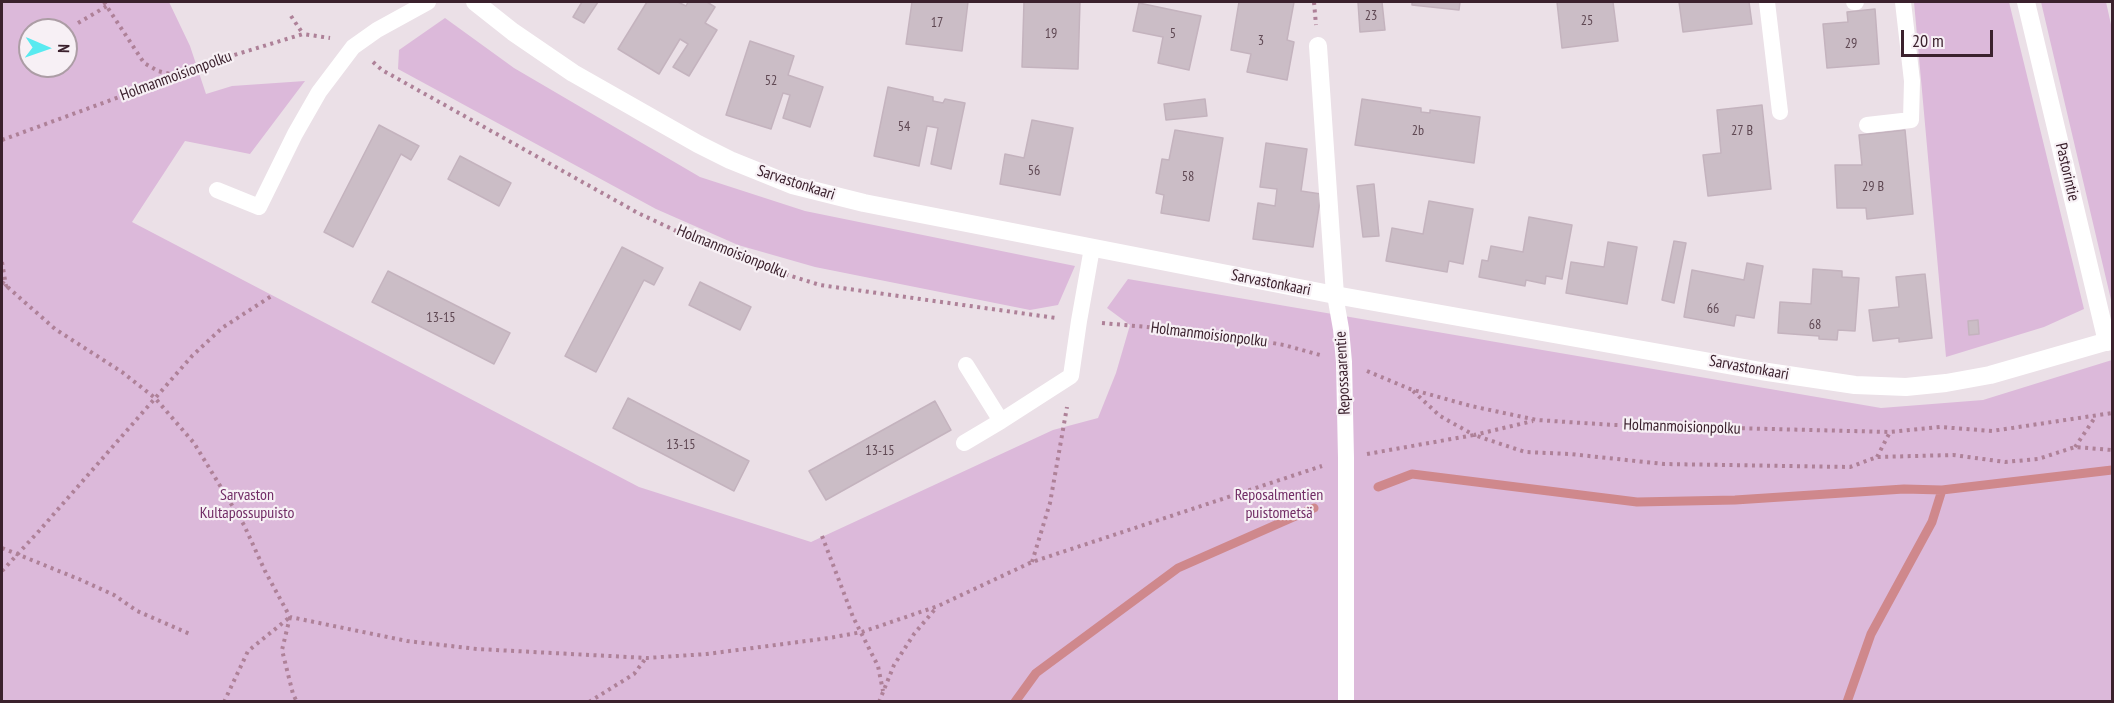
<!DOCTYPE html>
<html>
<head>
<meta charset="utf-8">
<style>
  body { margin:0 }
  #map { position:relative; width:2114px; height:703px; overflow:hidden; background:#ebe0e7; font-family:"PT Sans Narrow",sans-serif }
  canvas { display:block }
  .frame { position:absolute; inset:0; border:3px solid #3b212d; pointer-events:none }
  .north { position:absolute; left:18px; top:18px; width:60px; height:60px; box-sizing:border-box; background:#f7f0f5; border:2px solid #ac9da5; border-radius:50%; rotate:92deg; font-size:16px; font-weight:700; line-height:24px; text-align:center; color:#3b212d }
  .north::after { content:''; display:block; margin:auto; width:21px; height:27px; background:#59eaf0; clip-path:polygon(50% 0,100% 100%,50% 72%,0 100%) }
  .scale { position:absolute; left:1901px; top:30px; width:92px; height:27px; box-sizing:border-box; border:3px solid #3b212d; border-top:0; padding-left:8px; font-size:18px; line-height:21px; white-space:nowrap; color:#3b212d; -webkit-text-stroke:4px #f7f0f5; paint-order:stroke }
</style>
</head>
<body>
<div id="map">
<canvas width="2114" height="703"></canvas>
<div class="frame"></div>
<div class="north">N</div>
<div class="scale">20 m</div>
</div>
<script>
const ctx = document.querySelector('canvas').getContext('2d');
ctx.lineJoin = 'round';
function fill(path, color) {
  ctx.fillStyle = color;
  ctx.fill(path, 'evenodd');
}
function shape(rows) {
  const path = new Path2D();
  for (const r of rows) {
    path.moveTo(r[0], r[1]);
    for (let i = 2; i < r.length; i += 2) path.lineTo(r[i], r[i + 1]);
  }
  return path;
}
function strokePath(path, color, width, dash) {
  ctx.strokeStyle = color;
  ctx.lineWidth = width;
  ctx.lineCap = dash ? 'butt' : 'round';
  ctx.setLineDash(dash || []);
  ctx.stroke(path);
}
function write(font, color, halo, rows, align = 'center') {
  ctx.font = font + ' "PT Sans Narrow",sans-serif';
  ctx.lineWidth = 4.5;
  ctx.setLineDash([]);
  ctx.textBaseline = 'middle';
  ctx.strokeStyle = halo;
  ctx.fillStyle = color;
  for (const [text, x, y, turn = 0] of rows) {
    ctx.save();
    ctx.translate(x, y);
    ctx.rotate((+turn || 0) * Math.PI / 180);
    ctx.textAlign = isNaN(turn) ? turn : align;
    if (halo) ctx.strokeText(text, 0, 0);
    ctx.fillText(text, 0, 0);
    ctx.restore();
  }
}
fill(shape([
  [2,2,169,2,190,46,206,94,232,86,305,81,250,154,185,141,132,222,639,487,811,542,1053,430,1098,418,1116,373,1130,325,1107,308,1128,279,1881,408,1983,400,2112,360,2112,701,2,701],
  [30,30,66,30,66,66,30,66],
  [1914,2,2009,2,2084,309,2044,327,1946,357],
  [2041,2,2106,2,2112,29,2112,304],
  [445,18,514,68,700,177,805,211,1075,266,1058,305,1030,310,815,267,738,245,656,209,398,69,399,50]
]), '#dcb9da');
strokePath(shape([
  [1378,487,1412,474,1637,502,1735,500,1904,489,1942,490,2112,470],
  [1015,702,1036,673,1178,568,1314,508],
  [1847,702,1871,634,1932,522,1942,490]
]), '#cf888c', 9);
const building = shape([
  [582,2,598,2,584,23,573,17,582,2],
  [647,2,678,2,686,6,688,2,707,2,715,7,705,23,717,30,689,76,673,67,688,44,680,39,659,74,618,49,647,2],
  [912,2,968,2,962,51,906,44,912,2],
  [1024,2,1080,2,1078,69,1022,67,1024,2],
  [1239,2,1294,2,1287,40,1294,42,1287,80,1247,72,1251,54,1231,50,1239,2],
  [1358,2,1382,2,1385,30,1360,32,1358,2],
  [1412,2,1460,2,1459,10,1412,5,1412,2],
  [1557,2,1613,2,1618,41,1562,48,1557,2],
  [1679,2,1749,2,1752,24,1683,32,1679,2],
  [1139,3,1201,16,1189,70,1158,63,1163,37,1133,31,1139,3],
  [1875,9,1879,64,1827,68,1823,24,1848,22,1847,12,1875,9],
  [750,41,794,56,788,75,823,87,810,127,783,118,790,95,783,93,771,129,726,115,750,41],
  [888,87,933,97,933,101,943,103,945,99,965,103,951,169,931,164,938,128,927,126,919,166,874,156,888,87],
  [1205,99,1207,116,1166,120,1164,104,1205,99],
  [1362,99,1421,108,1421,112,1430,113,1430,110,1480,117,1474,163,1355,145,1362,99],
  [1762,105,1771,189,1708,196,1703,155,1721,153,1717,110,1762,105],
  [1032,120,1073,128,1060,195,1000,184,1005,154,1024,158,1032,120],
  [379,125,419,146,411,160,401,154,353,247,324,232,379,125],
  [1175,130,1223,138,1209,221,1161,213,1164,195,1156,193,1162,159,1169,160,1175,130],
  [1905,130,1913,214,1867,219,1866,208,1837,208,1835,165,1862,165,1859,135,1905,130],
  [1266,143,1307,149,1301,191,1321,194,1313,247,1253,239,1258,203,1275,206,1277,189,1260,187,1266,143],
  [460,156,511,183,499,206,448,179,460,156],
  [1374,184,1379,236,1363,237,1357,186,1374,184],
  [1429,201,1473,209,1463,264,1449,261,1447,272,1386,261,1392,228,1423,234,1429,201],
  [1529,217,1572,225,1562,279,1546,276,1545,284,1526,280,1525,286,1479,277,1482,260,1488,261,1491,246,1523,252,1529,217],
  [1674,241,1686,243,1674,303,1662,300,1674,241],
  [1608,242,1637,247,1627,304,1566,293,1571,262,1604,267,1608,242],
  [622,247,663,268,654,285,644,280,596,372,565,356,622,247],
  [1747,263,1763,266,1754,318,1736,315,1734,326,1684,317,1692,270,1744,280,1747,263],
  [1813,269,1842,271,1842,277,1859,278,1855,331,1838,330,1837,340,1819,339,1819,336,1778,333,1780,302,1811,304,1813,269],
  [388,271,510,333,494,364,372,302,388,271],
  [1925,274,1932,338,1899,342,1899,338,1873,341,1869,310,1899,307,1896,277,1925,274],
  [700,282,751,307,740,330,689,305,700,282],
  [1978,320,1979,334,1969,335,1968,321,1978,320],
  [628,398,749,461,734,491,613,428,628,398],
  [935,401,951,430,826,500,809,471,935,401]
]);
fill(building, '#cbbdc6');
strokePath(building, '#c4b3be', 1.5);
strokePath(shape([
  [104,2,144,63,158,71,178,76],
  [1314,2,1316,25],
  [291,16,303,34],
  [78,23,107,6],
  [373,62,382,70,638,213,717,250,772,270,820,285,1056,318],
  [2,140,231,56,303,34,330,38],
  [2,262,6,286,2,289],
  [2,282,55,329,122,372,155,398,194,443,244,525,265,571,290,617,407,641,477,649,647,658,707,654,829,638,862,632,938,606,1032,562,1322,466],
  [1102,323,1215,333,1284,345,1320,355],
  [1367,371,1410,389,1471,406,1537,420,1613,425,1890,432,1940,427,1992,431,2112,413],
  [1413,391,1440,416,1474,435,1533,421],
  [2075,447,2096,416],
  [1367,454,1474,435,1525,452,1570,454,1664,464,1850,467,1877,457,1953,455,2005,462,2038,459,2075,447,2112,450],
  [1877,457,1890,432],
  [822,536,853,617,878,666,883,691],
  [2,548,81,580,114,595,137,611,190,634],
  [1032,562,1050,503,1067,407],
  [2,571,39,531,192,356,222,328,273,295],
  [290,617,282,650,293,694,297,702],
  [224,702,248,651,290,617],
  [589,702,634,674,646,658],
  [879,702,894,665,914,634,936,608]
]), '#ae8198', 4, [3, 4.5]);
strokePath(shape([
  [1767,2,1780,112],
  [1854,2,1856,2],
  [1867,125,1911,120,1912,81,1903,2],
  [217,190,259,207,295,134,319,92,353,47,377,30,428,2],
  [1335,295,1341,329,1344,362,1346,458,1346,702],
  [966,365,1001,421,1071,376,1079,321,1092,248],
  [964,443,1001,421]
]), '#fff', 16);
strokePath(shape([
  [475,2,513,32,573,73,698,144,730,160,792,185,864,203,1335,295,1761,371,1855,385,1906,387,1946,383,1990,375,2112,340],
  [2026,2,2107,342],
  [1318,46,1335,295]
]), '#fff', 18);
write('14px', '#5f4853', null, [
  ["23",1371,16],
  ["25",1587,21],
  ["17",937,23],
  ["19",1051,34],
  ["5",1173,34],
  ["3",1261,41],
  ["29",1851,44],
  ["52",771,81],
  ["54",904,127],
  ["2b",1418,131],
  ["27 B",1742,131],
  ["56",1034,171],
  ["58",1188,177],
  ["29 B",1873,187],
  ["66",1713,309],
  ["13-15",441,318],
  ["68",1815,325],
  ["13-15",681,445],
  ["13-15",880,451]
]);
write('16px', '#3b212d', '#f7f0f5', [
  ["Holmanmoisionpolku",176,76,-20],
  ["Pastorintie",2067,172,77],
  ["Sarvastonkaari",796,183,18],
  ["Holmanmoisionpolku",732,252,22],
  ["Sarvastonkaari",1271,283,11],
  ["Holmanmoisionpolku",1209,335,7],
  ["Sarvastonkaari",1749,368,10],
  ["Repossaarentie",1343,373,-93],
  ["Holmanmoisionpolku",1682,427,2]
]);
write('16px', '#712c65', '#f7f0f5', [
  ["Sarvaston",247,495],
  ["Kultapossupuisto",247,513],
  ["Reposalmentien",1279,495],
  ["puistometsä",1279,513]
]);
</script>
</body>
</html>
